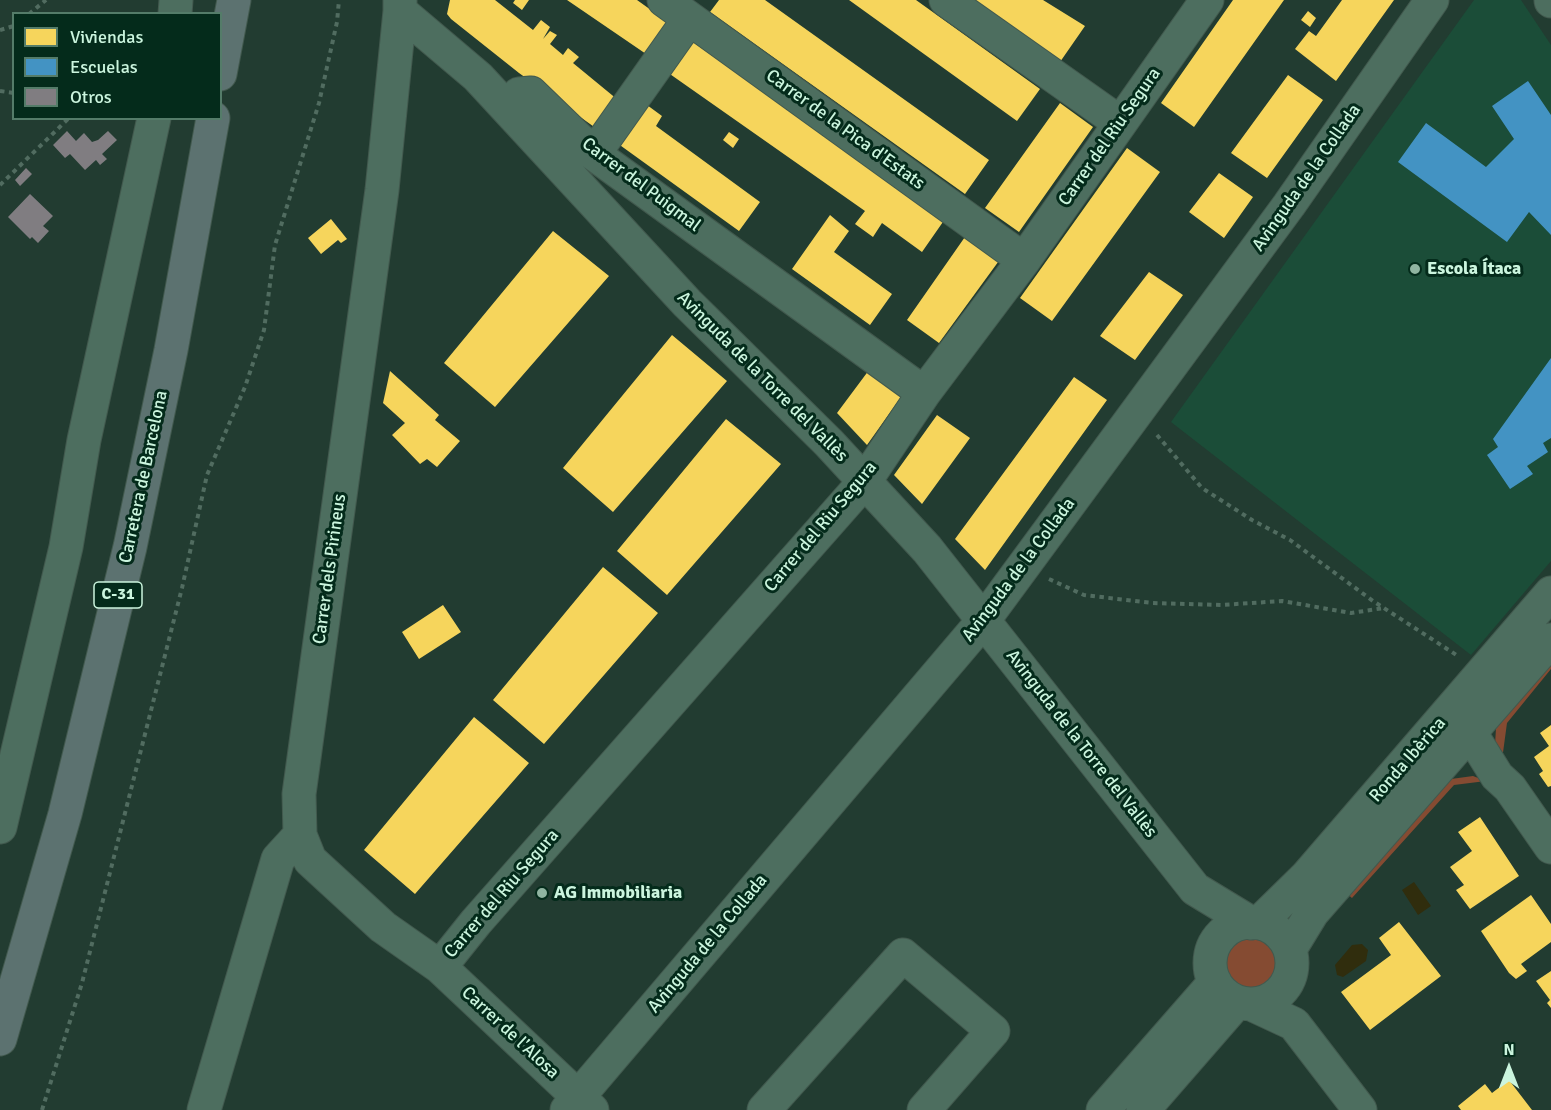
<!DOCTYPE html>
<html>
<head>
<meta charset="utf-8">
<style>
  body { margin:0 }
  #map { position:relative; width:1551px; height:1110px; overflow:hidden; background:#223c31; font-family:Signika,sans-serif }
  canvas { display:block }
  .legend { position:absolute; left:12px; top:12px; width:210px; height:108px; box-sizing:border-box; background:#042b1b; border:2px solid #547c69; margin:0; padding:8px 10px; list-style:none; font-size:18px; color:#cbf5de }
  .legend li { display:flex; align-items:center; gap:12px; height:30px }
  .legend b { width:30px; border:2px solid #547c69 }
  .north { position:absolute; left:1479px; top:1038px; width:60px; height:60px; -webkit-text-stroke:4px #042b1b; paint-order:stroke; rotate:0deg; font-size:16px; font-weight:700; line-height:24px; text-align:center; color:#cbf5de }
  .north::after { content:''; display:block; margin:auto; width:21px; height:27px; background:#cbf5de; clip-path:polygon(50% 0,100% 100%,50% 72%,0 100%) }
</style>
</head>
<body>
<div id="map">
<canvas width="1551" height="1110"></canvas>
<ul class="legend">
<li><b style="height:16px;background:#f6d55c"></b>Viviendas</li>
<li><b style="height:16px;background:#4393c3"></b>Escuelas</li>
<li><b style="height:16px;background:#807d81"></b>Otros</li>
</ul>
<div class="north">N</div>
</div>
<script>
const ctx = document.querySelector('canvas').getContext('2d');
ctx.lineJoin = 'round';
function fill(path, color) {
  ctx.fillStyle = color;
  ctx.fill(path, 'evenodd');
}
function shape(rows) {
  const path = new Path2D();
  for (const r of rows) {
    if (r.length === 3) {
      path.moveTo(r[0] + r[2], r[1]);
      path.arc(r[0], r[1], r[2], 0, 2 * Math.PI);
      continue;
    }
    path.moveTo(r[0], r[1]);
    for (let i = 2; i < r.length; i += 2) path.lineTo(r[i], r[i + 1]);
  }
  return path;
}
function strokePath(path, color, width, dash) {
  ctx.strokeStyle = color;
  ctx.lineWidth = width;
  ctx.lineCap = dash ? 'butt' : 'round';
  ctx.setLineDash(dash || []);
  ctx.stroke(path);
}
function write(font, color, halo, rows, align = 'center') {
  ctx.font = font + ' Signika,sans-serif';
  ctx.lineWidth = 6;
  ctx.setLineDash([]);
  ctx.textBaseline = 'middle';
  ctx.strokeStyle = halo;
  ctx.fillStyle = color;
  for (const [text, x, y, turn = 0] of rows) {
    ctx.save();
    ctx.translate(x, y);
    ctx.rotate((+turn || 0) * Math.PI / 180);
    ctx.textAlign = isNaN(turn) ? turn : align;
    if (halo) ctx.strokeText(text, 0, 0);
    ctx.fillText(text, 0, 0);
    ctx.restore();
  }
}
fill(shape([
  [1474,0,1521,0,1551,45,1551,561,1471,655,1171,422]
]), '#1b4d38');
fill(shape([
  [1551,659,1551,669,1507,723,1502,760,1495,745,1496,728,1504,714],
  [1473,776,1486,781,1454,785,1352,898,1346,893,1436,791,1451,779],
  [1253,934,1269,940,1279,956,1279,975,1270,986,1253,992,1236,988,1224,974,1220,958,1232,940]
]), '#854b32');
fill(shape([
  [1414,882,1431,906,1418,915,1402,890],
  [1362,944,1368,950,1366,961,1343,977,1337,975,1335,965,1352,945]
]), '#302d0d');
fill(shape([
  [450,0,495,0,533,30,541,20,550,27,543,39,550,31,557,35,550,44,563,55,568,48,579,57,573,63,618,100,597,129,519,73,451,19,447,14],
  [515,0,529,0,522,10,513,3],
  [567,0,637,0,672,25,649,56],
  [719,0,765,0,989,160,965,194,710,12],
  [849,0,916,0,1040,89,1017,121],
  [972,0,1043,0,1085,26,1060,62],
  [1233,0,1284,0,1194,127,1161,103],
  [1342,0,1394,0,1336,81,1295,49,1309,31,1316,36],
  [1308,11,1316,18,1310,27,1301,20],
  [690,40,945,219,922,252,882,223,873,237,855,224,865,211,667,72],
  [1288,75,1323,100,1267,178,1231,153],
  [1060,103,1093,127,1019,232,985,208],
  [647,105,662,116,656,126,760,202,739,231,617,143],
  [729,132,739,139,733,148,723,140],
  [1127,148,1160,172,1052,321,1020,298],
  [1219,173,1253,197,1224,238,1189,212],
  [830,215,849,231,834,252,892,294,870,325,792,269],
  [331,219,347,239,341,243,338,240,321,254,308,238],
  [553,231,609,276,495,407,444,363],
  [967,234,1001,258,939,343,907,320],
  [1149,272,1183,295,1135,360,1100,336],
  [672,335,727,381,613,512,563,468],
  [872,366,906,390,867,445,837,413],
  [390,371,439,415,435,420,460,441,437,467,427,459,420,464,392,435,405,423,383,403],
  [1074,377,1107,400,985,570,955,539],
  [937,415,970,438,922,504,894,475],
  [726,419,781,464,667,595,617,551],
  [603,567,658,613,544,744,493,700],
  [443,605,461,632,419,659,402,632],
  [474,717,529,763,415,894,364,850],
  [1551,725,1551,786,1548,787,1539,774,1543,771,1534,757,1549,746,1540,733],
  [1480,817,1519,876,1470,909,1456,890,1464,885,1450,867,1472,851,1458,832],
  [1531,895,1551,924,1551,942,1521,964,1527,971,1516,979,1509,973,1481,931],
  [1399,922,1441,976,1370,1030,1341,992,1391,955,1379,938],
  [1551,971,1551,1008,1547,1003,1550,1000,1536,981],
  [1509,1080,1532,1110,1461,1110,1458,1106,1485,1084,1492,1093]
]), '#f6d55c');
fill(shape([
  [1528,81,1551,115,1551,235,1529,212,1507,242,1398,162,1426,123,1486,167,1514,139,1492,106],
  [1551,358,1551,438,1543,443,1548,452,1527,466,1533,474,1510,489,1487,455,1498,447,1493,439]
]), '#4393c3');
fill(shape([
  [67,131,76,141,84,133,92,142,98,140,108,131,117,140,102,154,107,159,100,165,96,160,85,170,70,154,65,158,53,145],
  [26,168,32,174,20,186,15,180],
  [30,194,53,216,43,226,49,231,38,243,32,237,30,239,8,217]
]), '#807d81');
const minor = shape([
  [400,0,400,11,478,77,687,303,829,443,927,549,1195,889,1251,923],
  [664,0,1024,260],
  [946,0,1119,122],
  [1551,0,1551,1],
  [400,11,382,190,299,794,300,835,310,860,383,927,440,967,592,1110],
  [175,14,176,0],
  [543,124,519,94,531,93,594,154,924,393],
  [594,154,680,32],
  [1471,734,1497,776,1510,788,1551,847],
  [0,827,66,547,84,440,154,118],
  [1251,963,41],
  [1259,923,1307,876,1551,593],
  [1290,949,1312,913,1551,640],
  [440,967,476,922,865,481,924,393,1024,260,1207,0],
  [1251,1004,1294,1024,1360,1110],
  [204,1110,278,859,300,835],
  [567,1110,983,621,1289,205,1432,0],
  [764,1110,903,955,993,1031,924,1110],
  [1103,1110,1215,982],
  [1143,1110,1237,1002]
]);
const highway = shape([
  [220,74,234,0],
  [0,1039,65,814,130,547,171,350,213,118]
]);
strokePath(minor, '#42594e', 35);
strokePath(highway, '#42594e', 35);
strokePath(shape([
  [29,14,46,0],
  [0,30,14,26],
  [0,91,14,93],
  [0,185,69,118],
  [1157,435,1202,488,1252,520,1290,540,1373,601,1458,656],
  [1049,579,1084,595,1152,603,1221,605,1282,601,1351,613,1384,608],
  [42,1110,82,983,182,588,207,475,245,387,264,330,275,245,319,103,337,22,339,0]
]), '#516c60', 4, [4.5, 4.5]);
strokePath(minor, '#4d6e5f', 33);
strokePath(highway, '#5c7270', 33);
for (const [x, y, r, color] of [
  [1415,269,6,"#90b4a1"],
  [542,893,6,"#90b4a1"]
]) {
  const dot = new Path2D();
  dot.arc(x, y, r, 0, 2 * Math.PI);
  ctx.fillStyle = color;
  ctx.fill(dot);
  strokePath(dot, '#042b1b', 2);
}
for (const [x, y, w] of [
  [118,595,48]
]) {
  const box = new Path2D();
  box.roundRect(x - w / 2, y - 13, w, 26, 4.5);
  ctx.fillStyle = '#042b1b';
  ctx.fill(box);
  strokePath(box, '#cbf5de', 1.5);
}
write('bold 16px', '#cbf5de', null, [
  ["C-31",118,595]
]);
write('18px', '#cbf5de', '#042b1b', [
  ["Carrer de la Pica d'Estats",845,130,36],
  ["Carrer del Riu Segura",1110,137,-55],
  ["Avinguda de la Collada",1307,178,-55],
  ["Carrer del Puigmal",641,185,37],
  ["Avinguda de la Torre del Vallès",762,377,45],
  ["Carretera de Barcelona",144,477,-78],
  ["Carrer del Riu Segura",821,527,-50],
  ["Carrer dels Pirineus",330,569,-82],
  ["Avinguda de la Collada",1019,570,-53],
  ["Avinguda de la Torre del Vallès",1081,744,52],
  ["Ronda Ibèrica",1408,760,-49],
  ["Carrer del Riu Segura",502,894,-49],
  ["Avinguda de la Collada",708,944,-50],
  ["Carrer de l'Alosa",510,1033,43]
]);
write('bold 18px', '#cbf5de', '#042b1b', [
  ["Escola Ítaca",1427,269],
  ["AG Immobiliaria",554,893]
], 'left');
</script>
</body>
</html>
